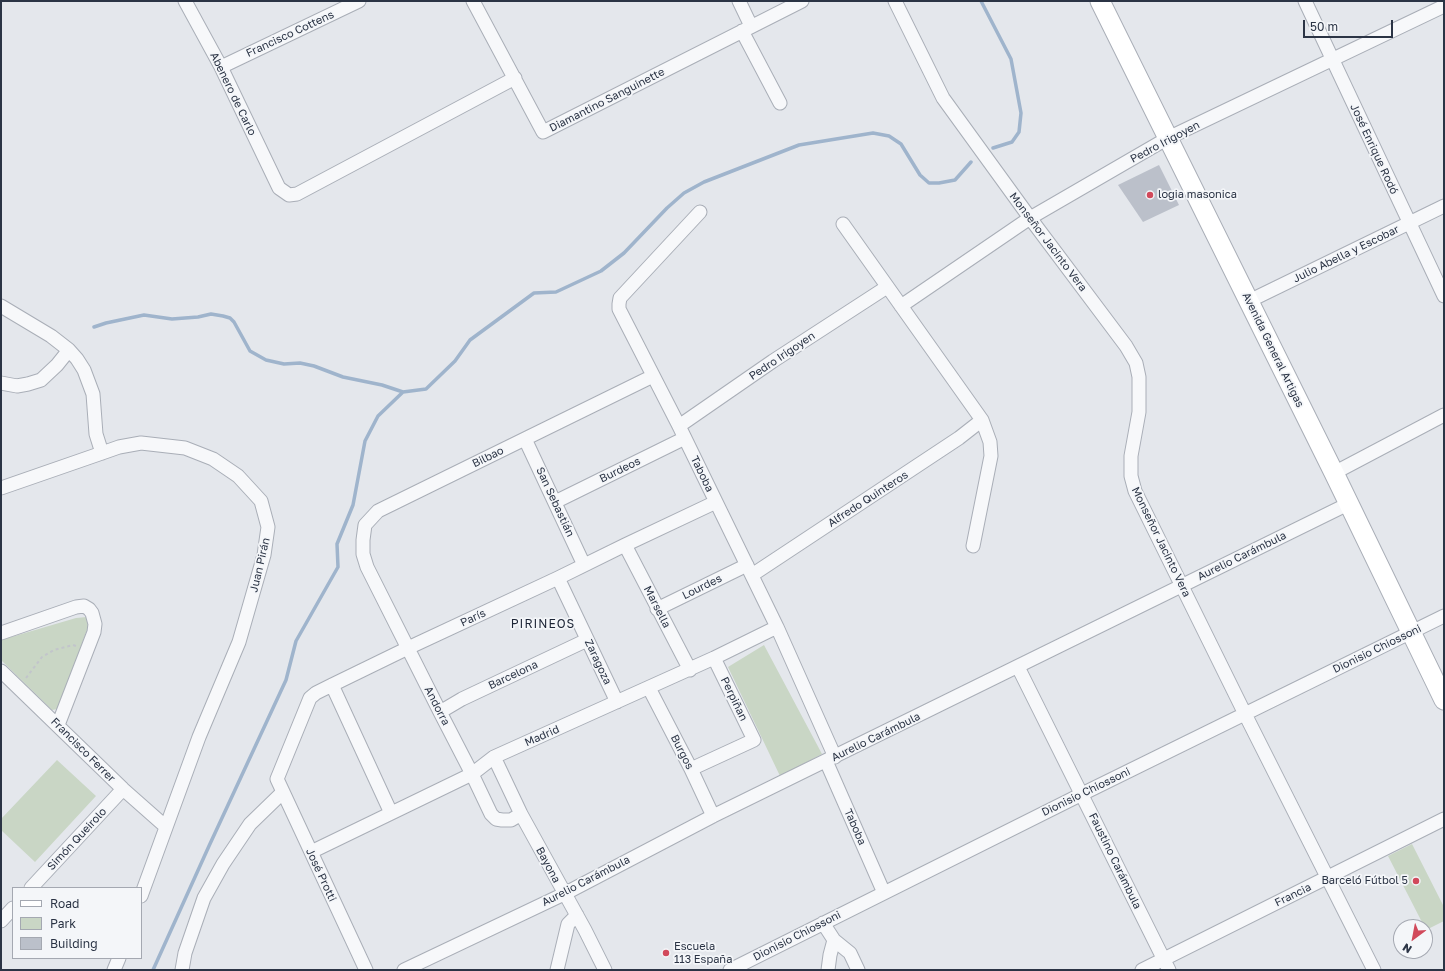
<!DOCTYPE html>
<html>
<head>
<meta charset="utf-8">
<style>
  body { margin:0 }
  #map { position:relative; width:1445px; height:971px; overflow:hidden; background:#e4e7ec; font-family:"Golos Text",sans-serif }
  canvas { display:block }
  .frame { position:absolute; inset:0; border:2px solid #2b3445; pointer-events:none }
  .legend { position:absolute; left:12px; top:887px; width:130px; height:72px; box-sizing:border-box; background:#f4f6f9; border:1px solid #a4a8b1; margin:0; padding:5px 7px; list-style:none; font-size:12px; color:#2b3445 }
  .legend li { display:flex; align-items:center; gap:8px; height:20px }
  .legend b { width:20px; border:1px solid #a4a8b1 }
  .north { position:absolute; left:1393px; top:919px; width:40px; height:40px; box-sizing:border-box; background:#f4f6f9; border:1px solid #a4a8b1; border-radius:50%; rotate:212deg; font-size:11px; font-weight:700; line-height:16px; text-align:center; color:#2b3445 }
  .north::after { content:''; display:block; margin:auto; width:14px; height:18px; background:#d1495b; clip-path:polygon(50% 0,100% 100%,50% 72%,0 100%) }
  .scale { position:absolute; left:1303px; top:20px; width:90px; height:18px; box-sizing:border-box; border:2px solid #2b3445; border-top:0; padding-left:5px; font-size:12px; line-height:14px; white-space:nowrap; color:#2b3445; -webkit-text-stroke:3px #f4f6f9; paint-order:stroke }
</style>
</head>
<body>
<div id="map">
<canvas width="1445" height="971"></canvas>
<div class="frame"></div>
<ul class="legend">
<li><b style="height:5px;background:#fff"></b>Road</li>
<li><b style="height:11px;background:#c9d6c5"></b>Park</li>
<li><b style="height:11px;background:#bbc0ca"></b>Building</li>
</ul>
<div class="north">N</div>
<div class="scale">50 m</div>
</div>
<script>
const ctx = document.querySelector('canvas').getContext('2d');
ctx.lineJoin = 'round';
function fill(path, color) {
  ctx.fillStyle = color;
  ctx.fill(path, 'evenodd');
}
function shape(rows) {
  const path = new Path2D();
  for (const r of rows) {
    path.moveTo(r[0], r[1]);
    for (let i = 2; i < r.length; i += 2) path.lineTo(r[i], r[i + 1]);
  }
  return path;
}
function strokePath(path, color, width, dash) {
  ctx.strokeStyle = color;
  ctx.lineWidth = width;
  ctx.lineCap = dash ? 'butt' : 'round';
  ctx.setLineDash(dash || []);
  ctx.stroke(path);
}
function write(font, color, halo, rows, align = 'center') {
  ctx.font = font + ' "Golos Text",sans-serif';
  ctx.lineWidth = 3.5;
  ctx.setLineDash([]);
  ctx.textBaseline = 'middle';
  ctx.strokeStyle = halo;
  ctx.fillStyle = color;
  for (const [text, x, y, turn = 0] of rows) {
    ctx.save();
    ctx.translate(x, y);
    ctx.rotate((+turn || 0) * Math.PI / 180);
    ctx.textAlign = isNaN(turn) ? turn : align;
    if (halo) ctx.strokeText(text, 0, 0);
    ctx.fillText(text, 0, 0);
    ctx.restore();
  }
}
fill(shape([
  [87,617,88,627,58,709,52,710,1,660,1,640,76,618],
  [764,645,822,754,780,776,728,667],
  [57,760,96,796,35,862,1,830,1,819],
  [1412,844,1444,907,1444,921,1426,930,1388,856]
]), '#c9d6c5');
strokePath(shape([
  [981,1,1011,59,1021,113,1019,132,1012,142,993,148],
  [94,327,106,323,144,315,172,319,198,317,211,314,223,316,230,318,234,322,250,351,266,360,284,364,300,363,314,366,343,377,382,385,403,392],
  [153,970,209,846,286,680,296,641,338,567,337,544,353,505,365,441,378,416,403,392,426,389,455,361,470,340,534,293,556,292,601,271,624,253,667,208,684,193,704,182,799,145,873,133,889,136,901,144,920,175,929,183,939,183,955,180,971,162]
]), '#9fb4cc', 3.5);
fill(shape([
  [1159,165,1179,205,1143,222,1118,185]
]), '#bbc0ca');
const street = shape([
  [185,1,221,67,279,188,289,195,297,194,515,78],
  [473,1,543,132,802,1],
  [739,1,751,26],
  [895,1,943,98,1030,218,1126,346,1136,363,1139,377,1139,412,1131,456,1131,476,1135,491,1245,714,1374,970],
  [1305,1,1444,296],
  [742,31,780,103],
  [221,67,359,1],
  [700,212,620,298,619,304,619,309,679,426,777,627,835,757],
  [843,224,982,420,990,442,991,456,973,546],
  [1249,301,1444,206],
  [1,306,51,336,69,350,77,359,84,370,93,394,96,434,102,453],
  [901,306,1030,218,1168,138,1444,6],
  [1,383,17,386,28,384,41,380,57,365,69,350],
  [679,426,773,361,887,287],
  [525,439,584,565],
  [1334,473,1444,415],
  [1,488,102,453,119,447,141,443,185,448,213,459,238,476,261,501,268,527,264,555,239,642,199,737,141,896],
  [555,502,685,438],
  [625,545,690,670],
  [752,575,959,438,982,420],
  [558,578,617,702],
  [657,609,747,565],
  [1,633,76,607,84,606,89,609,92,613,95,624,94,632,58,725],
  [1018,667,1169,970],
  [1,671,123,789,166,827],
  [332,685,391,813],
  [649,688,691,769,713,816],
  [440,712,462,699,587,640],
  [494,757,521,814,585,930,605,970],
  [826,761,884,893],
  [691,769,754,740,714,658],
  [521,814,511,820,502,820,496,819,491,814,472,774,440,712,367,567,363,554,363,540,365,525,378,511,653,376],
  [311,852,472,774,494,757,714,658,777,627],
  [31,888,123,789],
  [1,921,13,908],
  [823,923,834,940,850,953,858,970],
  [114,970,119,958],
  [182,970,185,953,204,898,223,864,250,824,283,792],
  [366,970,277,779,310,698,316,693,332,685,408,648,558,578,625,545,716,502],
  [404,970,564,894,713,816,1348,504],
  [557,970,568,924,577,915],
  [730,970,1082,794,1444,616],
  [828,970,830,955,834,940],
  [1142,970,1444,819]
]);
const secondary = shape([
  [1100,1,1334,473,1444,700]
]);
strokePath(street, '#a9aeb7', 15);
strokePath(secondary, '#a9aeb7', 21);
strokePath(shape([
  [26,678,42,657,54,650,73,645,76,646]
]), '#c2c5cb', 2, [3, 3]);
strokePath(street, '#f7f8fa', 13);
strokePath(secondary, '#fff', 19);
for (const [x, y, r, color] of [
  [1150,195,4,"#d1495b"],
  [1416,881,4,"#d1495b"],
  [666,953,4,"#d1495b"]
]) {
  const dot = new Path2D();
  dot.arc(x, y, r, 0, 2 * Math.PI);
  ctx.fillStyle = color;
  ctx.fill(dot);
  strokePath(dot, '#f4f6f9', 1.5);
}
write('11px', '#2b3445', '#f4f6f9', [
  ["Francisco Cottens",290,34,-25],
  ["Abenero de Carlo",233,94,64],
  ["Diamantino Sanguinette",607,100,-27],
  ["Pedro Irigoyen",1165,142,-28],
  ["José Enrique Rodó",1374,149,65],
  ["Monseñor Jacinto Vera",1048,242,53],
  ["Julio Abella y Escobar",1346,254,-26],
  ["Avenida General Artigas",1273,350,64],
  ["Pedro Irigoyen",782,356,-34],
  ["Bilbao",488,457,-26],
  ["Burdeos",620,470,-26],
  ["Taboba",702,474,64],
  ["Alfredo Quinteros",868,499,-33],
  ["San Sebastián",555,502,65],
  ["Monseñor Jacinto Vera",1161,542,64],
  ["Aurelio Carámbula",1242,556,-26],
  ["Juan Pirán",260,565,-77],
  ["Lourdes",702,587,-26],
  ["Marsella",657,607,63],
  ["París",473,618,-25],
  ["Dionisio Chiossoni",1377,649,-26],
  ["Zaragoza",598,662,65],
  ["Barcelona",513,675,-25],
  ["Perpiñan",734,699,64],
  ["Andorra",437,706,63],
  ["Madrid",542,736,-24],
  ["Aurelio Carámbula",876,737,-26],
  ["Francisco Ferrer",83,750,45],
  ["Burgos",682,752,63],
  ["Dionisio Chiossoni",1086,792,-26],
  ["Taboba",855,827,66],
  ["Simón Queirolo",77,839,-47],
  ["Faustino Carámbula",1115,861,64],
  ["Bayona",548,865,62],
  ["José Protti",321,875,65],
  ["Aurelio Carámbula",586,881,-27],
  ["Francia",1293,895,-26],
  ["Dionisio Chiossoni",797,936,-27]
]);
write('11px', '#2b3445', '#f4f6f9', [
  ["logia masonica",1158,195],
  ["Barceló Fútbol 5",1408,881,"right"],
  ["Escuela",674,947],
  ["113 España",674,960]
], 'left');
ctx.letterSpacing = '1px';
write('12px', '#1d2536', '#f4f6f9', [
  ["PIRINEOS",543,624]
]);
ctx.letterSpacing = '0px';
</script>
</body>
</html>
